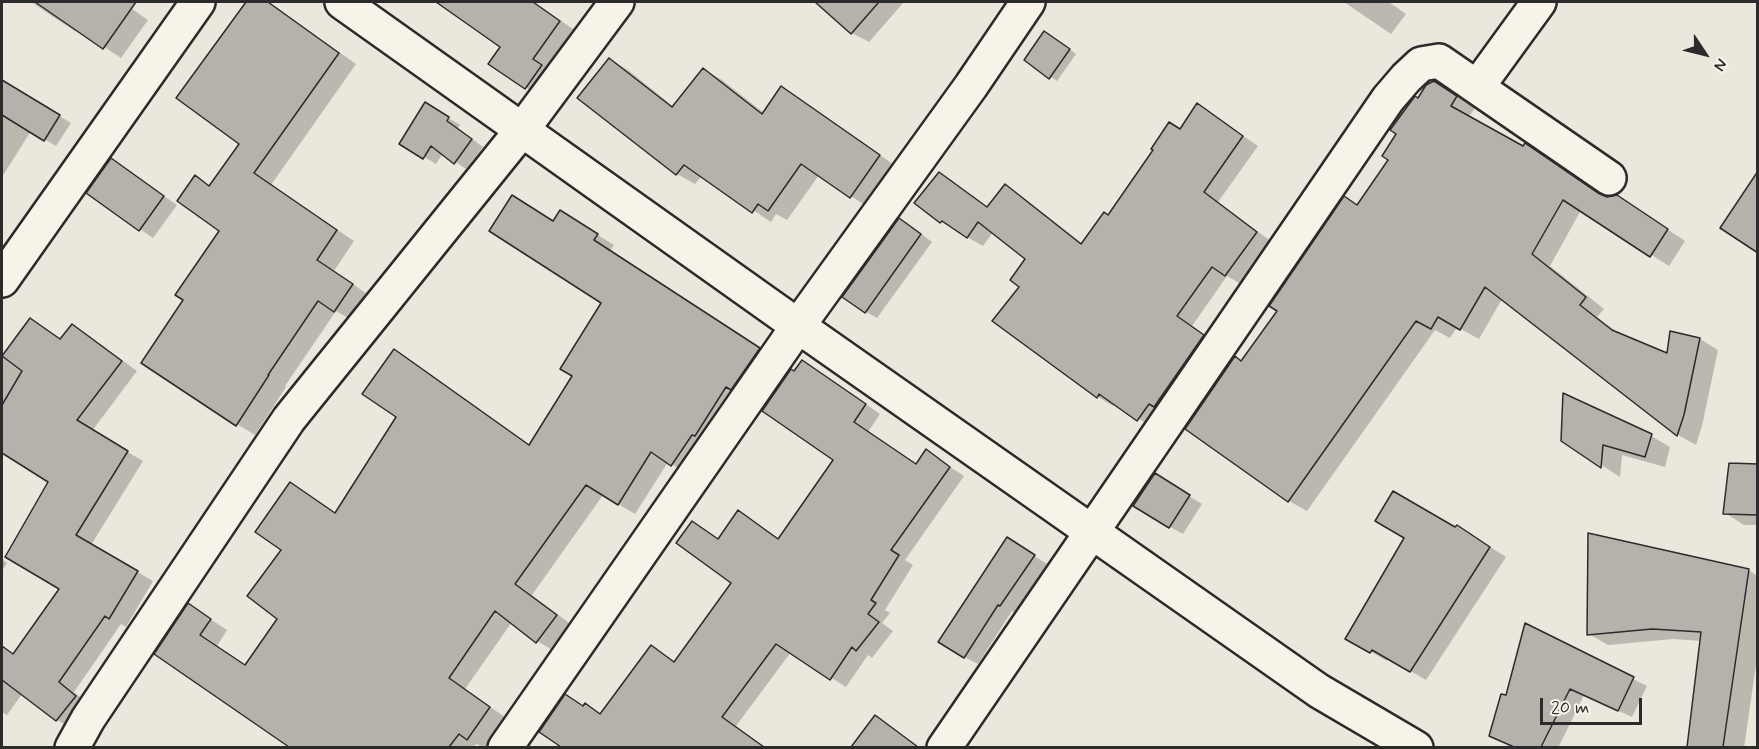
<!DOCTYPE html>
<html>
<head>
<meta charset="utf-8">
<style>
  body { margin:0 }
  #map { position:relative; width:1759px; height:749px; overflow:hidden; background:#ebe7dd; font-family:Mynerve,sans-serif }
  canvas { display:block }
  .frame { position:absolute; inset:0; border:3px solid #2b2b2b; pointer-events:none }
  .north { position:absolute; left:1675px; top:24px; width:60px; height:60px; -webkit-text-stroke:4px #f7f3e8; paint-order:stroke; rotate:125deg; font-size:16px; font-weight:700; line-height:24px; text-align:center; color:#2b2b2b }
  .north::after { content:''; display:block; margin:auto; width:21px; height:27px; background:#2b2b2b; clip-path:polygon(50% 0,100% 100%,50% 72%,0 100%) }
  .scale { position:absolute; left:1540px; top:698px; width:102px; height:27px; box-sizing:border-box; border:3px solid #2b2b2b; border-top:0; padding-left:8px; font-size:18px; line-height:21px; white-space:nowrap; color:#2b2b2b; -webkit-text-stroke:4px #f7f3e8; paint-order:stroke }
</style>
</head>
<body>
<div id="map">
<canvas width="1759" height="749"></canvas>
<div class="frame"></div>
<div class="north">N</div>
<div class="scale">20 m</div>
</div>
<script>
const ctx = document.querySelector('canvas').getContext('2d');
ctx.lineJoin = 'round';
function fill(path, color) {
  ctx.fillStyle = color;
  ctx.fill(path, 'evenodd');
}
function shape(rows) {
  const path = new Path2D();
  for (const r of rows) {
    path.moveTo(r[0], r[1]);
    for (let i = 2; i < r.length; i += 2) path.lineTo(r[i], r[i + 1]);
  }
  return path;
}
function strokePath(path, color, width, dash) {
  ctx.strokeStyle = color;
  ctx.lineWidth = width;
  ctx.lineCap = dash ? 'butt' : 'round';
  ctx.setLineDash(dash || []);
  ctx.stroke(path);
}
fill(shape([
  [31,2,122,2,148,20,121,58,77,29,75,31,58,20],
  [248,2,268,2,356,64,271,185,354,241,334,271,370,296,353,321,336,311,285,386,286,387,255,435,237,424,185,299,221,230,195,177,211,186,241,143,178,98],
  [439,2,533,2,576,31,542,98,491,64,503,46],
  [817,2,904,2,869,42,852,33],
  [1344,2,1389,2,1406,14,1391,34],
  [1051,36,1076,54,1057,81,1026,60],
  [609,59,628,70,674,107,703,69,722,80,764,113,781,88,800,99,897,167,869,208,819,175,787,220,776,214,771,222,702,176,695,184,677,174],
  [2,81,71,123,56,146,31,131,2,177],
  [1453,93,1475,108,1468,118,1523,148,1525,145,1604,197,1635,208,1685,241,1669,266,1581,210,1550,266,1604,309,1597,317,1622,336,1668,355,1700,339,1718,350,1702,426,1696,445,1678,435,1502,299,1479,339,1457,327,1450,338,1435,330,1307,511,1289,501,1242,362,1358,206,1390,159,1418,100],
  [1198,105,1258,146,1218,202,1272,242,1241,284,1227,276,1192,326,1219,345,1153,428,1115,403,1113,406,1098,397,1021,287,1028,259,993,232,983,246,941,222,916,203,939,174,989,208,1005,186,1020,195,1083,244,1181,130],
  [437,111,460,125,458,128,483,147,466,169,443,153,436,164,401,143],
  [112,160,177,205,153,238,88,193],
  [577,222,614,245,610,251,776,359,689,474,668,462,635,514,603,495,532,595,573,626,554,651,537,641,512,622,465,689,506,718,485,748,476,744,473,748,293,748,222,701,224,700,189,605,227,630,217,646,246,666,279,618,283,550,291,484,336,513,398,417,395,351,412,361,530,445,574,375,603,302,554,223],
  [911,226,932,242,877,318,866,312],
  [31,319,62,340,72,326,88,335,137,371,92,431,143,461,91,545,153,581,126,627,121,624,74,692,91,706,73,729,57,720,22,694,7,715,2,712,2,645,15,655,61,589,50,482,2,451,2,359],
  [817,370,880,414,868,432,917,465,926,451,964,476,905,560,913,565,885,610,890,613,882,623,893,631,872,658,868,655,846,687,791,652,736,726,765,748,557,748,556,747,586,705,602,714,652,647,675,662,733,583,692,523,719,540,739,512,780,539,835,460,794,373],
  [1651,436,1670,447,1665,467,1622,455,1620,477,1563,440],
  [1758,465,1758,525,1744,525,1725,513],
  [1168,483,1202,504,1183,534,1170,527],
  [1456,529,1473,536,1506,557,1426,680,1388,658,1387,661,1347,638,1406,538],
  [1020,547,1047,564,1015,613,1012,611,978,664,964,657],
  [2,559,7,563,2,571],
  [1748,570,1758,576,1758,651,1744,748,1689,748,1701,641,1673,639,1608,645,1589,634],
  [1526,626,1647,686,1632,717,1584,695,1558,748,1515,748,1505,743,1507,697],
  [875,717,888,725,917,746,853,748]
]), '#0003');
const building = shape([
  [35,2,136,2,103,49,35,2],
  [246,2,268,2,339,53,254,173,337,230,317,260,353,284,334,312,318,301,268,375,269,375,236,426,141,363,183,300,175,295,219,231,177,201,195,175,209,186,239,144,176,98,246,2],
  [436,2,533,2,560,21,533,59,542,65,525,89,488,64,500,47,436,2],
  [815,2,879,2,851,34,815,2],
  [1044,31,1070,49,1049,79,1024,60,1044,31],
  [609,58,672,107,703,68,762,114,781,86,880,155,850,198,801,164,768,211,758,204,752,213,684,165,676,175,577,98,609,58],
  [2,80,60,115,44,141,2,115,2,80],
  [1434,81,1457,96,1451,106,1523,146,1525,143,1598,193,1607,197,1617,195,1668,229,1650,257,1563,200,1532,254,1586,297,1580,305,1612,330,1667,353,1670,331,1700,338,1684,415,1677,436,1485,287,1460,330,1438,317,1431,329,1416,321,1288,502,1185,429,1235,356,1241,361,1277,311,1269,306,1344,196,1357,205,1388,160,1382,156,1396,134,1390,130,1415,96,1418,98,1426,85,1434,81],
  [425,102,449,117,447,121,472,139,454,164,431,146,423,159,399,144,425,102],
  [1197,103,1243,136,1204,192,1257,232,1225,276,1212,267,1177,316,1204,335,1154,407,1149,404,1137,421,1099,394,1097,398,992,321,1019,287,1010,280,1025,259,978,222,967,238,942,221,940,223,914,203,939,172,987,207,1005,184,1081,244,1104,212,1108,215,1153,150,1151,149,1169,122,1180,129,1197,103],
  [111,158,164,196,139,231,86,193,111,158],
  [1758,171,1758,253,1720,228,1758,171],
  [512,195,553,221,560,210,598,234,594,240,760,348,731,390,726,387,695,436,692,435,671,466,651,452,618,505,586,485,515,584,557,615,536,643,495,611,449,678,490,707,467,740,459,734,449,747,289,747,154,654,188,603,211,619,200,635,245,665,277,619,247,596,281,550,255,532,290,482,335,513,396,417,362,394,394,349,529,445,572,376,560,369,601,303,489,231,512,195],
  [899,218,921,234,865,313,842,297,899,218],
  [30,318,60,339,72,324,122,361,77,420,128,451,76,535,138,571,109,619,105,616,59,682,76,696,56,721,2,680,2,646,13,654,59,589,5,557,48,482,2,453,2,405,22,371,2,356,30,318],
  [802,360,866,404,854,422,916,464,926,449,950,467,891,550,899,555,871,600,876,603,868,614,879,622,856,651,852,647,830,680,776,644,722,717,764,747,561,747,539,732,565,694,583,706,585,703,600,714,651,645,674,662,731,583,676,543,692,521,718,539,738,510,778,539,833,460,762,411,791,369,794,371,802,360],
  [1563,393,1652,434,1645,457,1603,445,1601,468,1561,441,1563,393],
  [1729,463,1758,464,1758,515,1723,514,1729,463],
  [1155,473,1190,495,1169,528,1133,506,1155,473],
  [1393,491,1455,527,1457,525,1490,547,1410,672,1372,650,1370,653,1345,639,1404,538,1375,521,1393,491],
  [1588,533,1749,569,1723,747,1687,747,1701,632,1652,629,1587,635,1588,533],
  [1007,537,1035,555,1000,606,998,605,964,658,938,642,1007,537],
  [1525,623,1634,677,1618,711,1570,689,1541,747,1514,747,1489,736,1501,694,1506,695,1525,623],
  [875,715,918,747,851,747,875,715]
]);
fill(building, '#b5b2ab');
strokePath(building, '#2b2b2b', 1.5);
const street = shape([
  [342,2,798,326,1319,691,1416,748],
  [1478,86,1539,2],
  [2,280,198,2],
  [72,748,88,719,289,419,522,130,617,2],
  [505,748,798,326,971,86,1028,2],
  [944,748,1388,99,1406,78,1421,64,1439,61,1609,178]
]);
strokePath(street, '#2b2b2b', 38);
strokePath(street, '#f7f3e8', 33);
</script>
</body>
</html>
